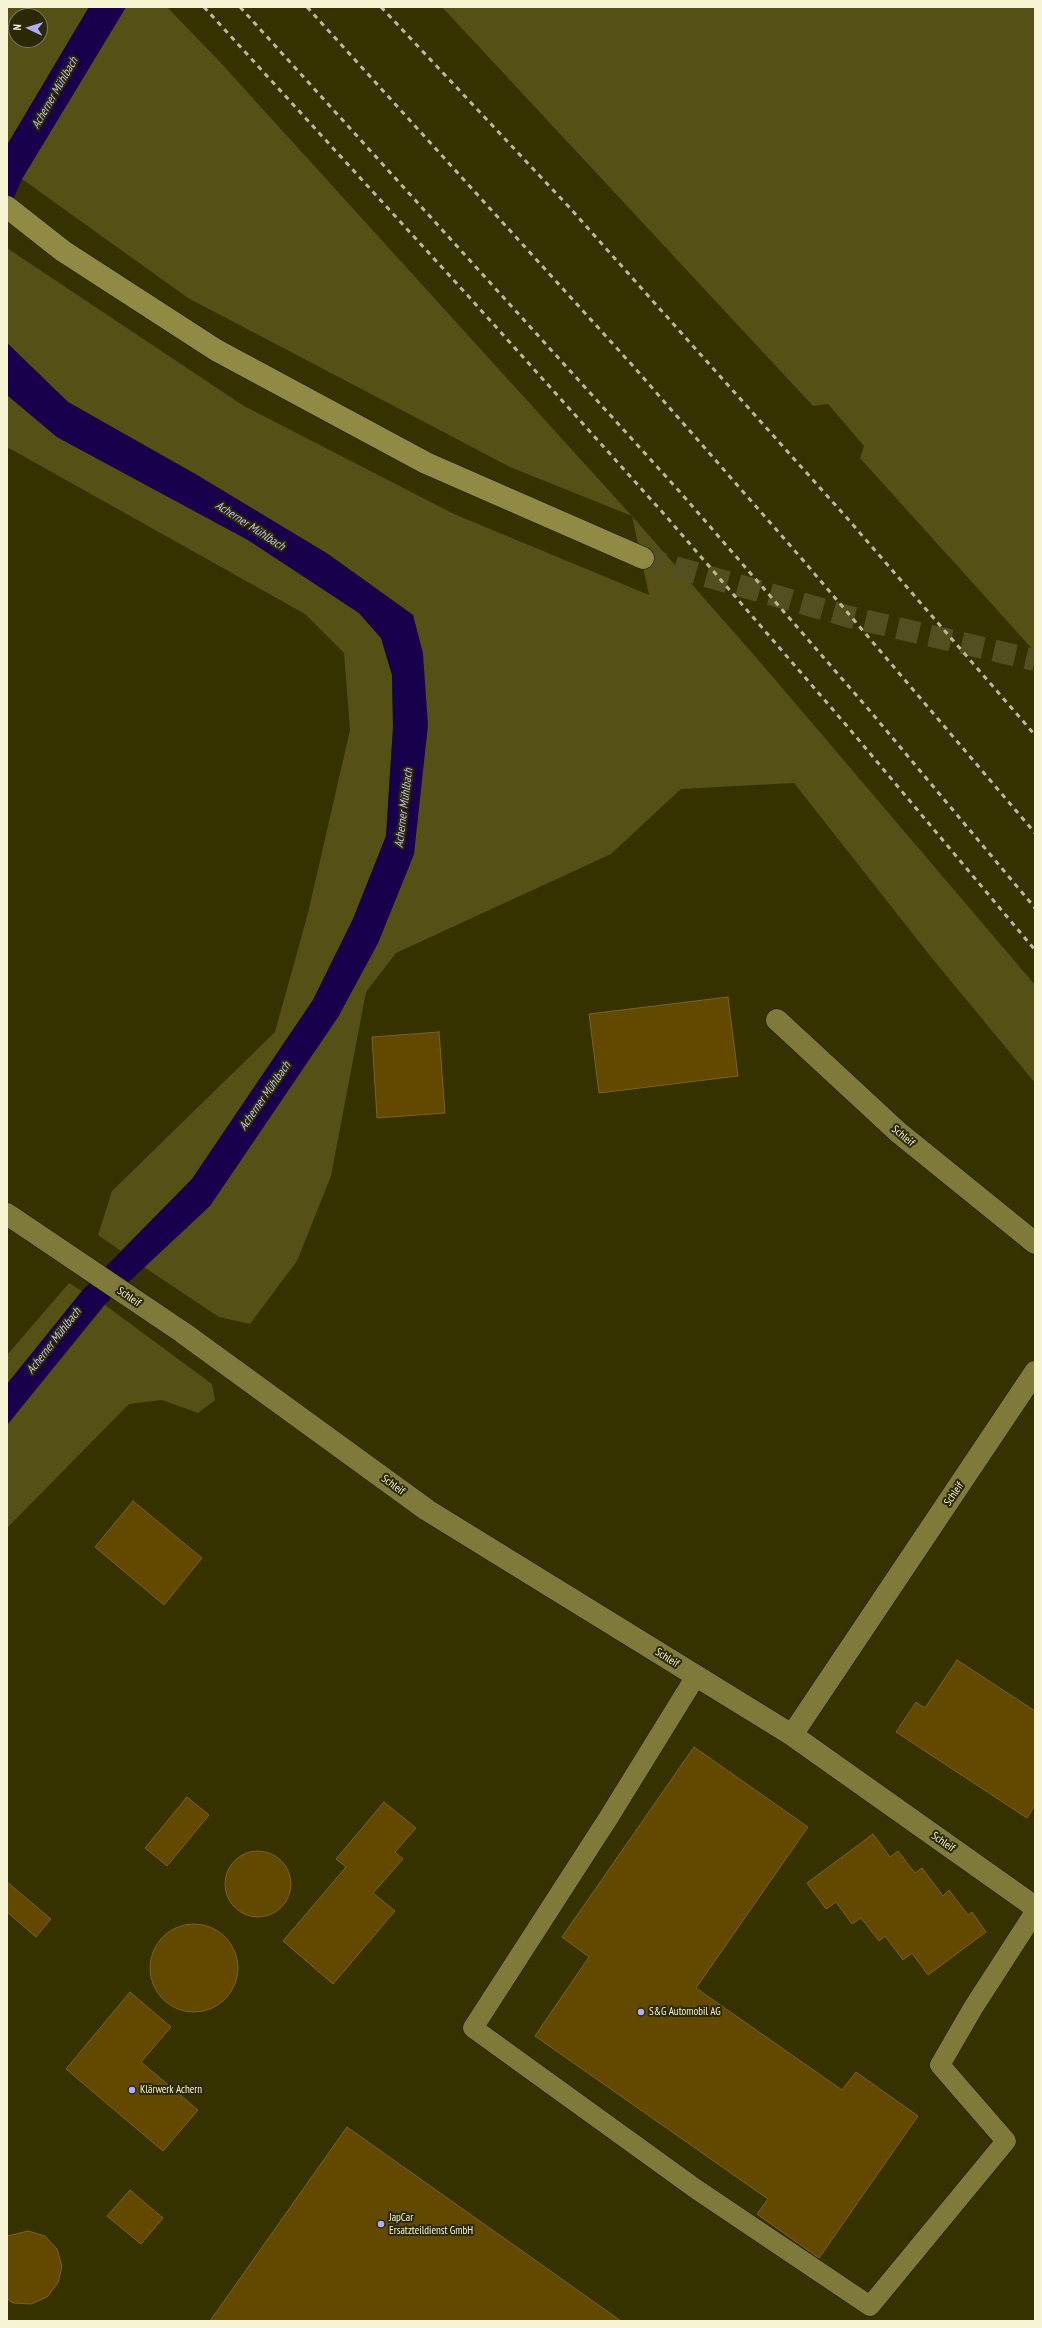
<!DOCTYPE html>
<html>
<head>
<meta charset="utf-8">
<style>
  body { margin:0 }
  #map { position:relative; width:1042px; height:2328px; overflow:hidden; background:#363200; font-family:"PT Sans Narrow",sans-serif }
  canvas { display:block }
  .frame { position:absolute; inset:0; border:8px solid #f5f3d2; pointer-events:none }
  .north { position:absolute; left:8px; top:8px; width:40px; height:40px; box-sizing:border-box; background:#2b2805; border:1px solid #7c7957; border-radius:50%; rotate:274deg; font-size:11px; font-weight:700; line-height:16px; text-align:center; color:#f5f3d2 }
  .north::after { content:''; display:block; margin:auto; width:14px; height:18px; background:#b0aefa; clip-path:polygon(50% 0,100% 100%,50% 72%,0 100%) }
</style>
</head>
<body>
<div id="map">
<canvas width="1042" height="2328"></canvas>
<div class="frame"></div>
<div class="north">N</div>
</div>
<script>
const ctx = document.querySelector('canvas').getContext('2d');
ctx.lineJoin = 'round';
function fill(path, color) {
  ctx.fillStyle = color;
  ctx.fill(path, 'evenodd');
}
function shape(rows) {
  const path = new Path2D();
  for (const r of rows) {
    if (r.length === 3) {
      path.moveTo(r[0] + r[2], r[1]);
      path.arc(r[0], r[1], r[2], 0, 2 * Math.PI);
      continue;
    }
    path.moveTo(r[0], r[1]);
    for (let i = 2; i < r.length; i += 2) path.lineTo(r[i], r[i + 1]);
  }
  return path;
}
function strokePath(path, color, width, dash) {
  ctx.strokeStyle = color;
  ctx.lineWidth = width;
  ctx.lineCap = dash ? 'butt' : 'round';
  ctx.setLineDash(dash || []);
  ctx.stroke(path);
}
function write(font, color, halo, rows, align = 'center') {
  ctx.font = font + ' "PT Sans Narrow",sans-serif';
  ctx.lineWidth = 4;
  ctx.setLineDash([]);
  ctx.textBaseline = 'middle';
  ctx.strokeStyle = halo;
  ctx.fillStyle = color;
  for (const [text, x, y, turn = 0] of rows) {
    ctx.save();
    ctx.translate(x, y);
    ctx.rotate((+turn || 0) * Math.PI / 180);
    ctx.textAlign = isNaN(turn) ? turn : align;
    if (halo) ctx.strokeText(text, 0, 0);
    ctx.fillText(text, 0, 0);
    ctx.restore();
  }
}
fill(shape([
  [7,7,89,7,7,145],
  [16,16,40,16,40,40,16,40],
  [126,7,167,7,220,62,632,516,761,663,1035,985,1035,1083,931,957,794,783,681,789,611,854,396,953,366,992,331,1176,297,1261,250,1324,219,1317,144,1267,210,1205,338,1017,378,943,414,854,423,654,413,615,328,554,197,475,68,402,7,343,7,248,244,406,454,514,649,595,632,516,510,467,188,298,22,179],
  [442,7,1035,7,1035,652,860,458,864,446,828,404,813,406],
  [7,395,57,437,248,540,359,613,381,638,392,675,393,727,386,836,353,919,313,1000,192,1179,121,1251,98,1235,112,1191,275,1032,308,913,350,730,344,653,305,614,7,447],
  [69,1283,82,1291,7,1384,7,1355],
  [105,1305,212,1384,215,1400,198,1413,162,1400,129,1404,7,1528,7,1425]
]), '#555016');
fill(shape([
  [89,7,126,7,22,179,7,213,7,145],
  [7,343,68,402,197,475,328,554,413,615,423,654,428,725,414,854,378,943,338,1017,210,1206,104,1305,7,1425,7,1384,82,1291,192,1179,313,1000,353,919,386,836,393,727,392,675,381,638,359,613,248,540,57,437,7,395]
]), '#19004c');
const building = shape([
  [728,997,738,1076,599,1093,589,1014,728,997],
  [439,1032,445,1113,377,1118,372,1037,439,1032],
  [133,1501,202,1558,164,1605,95,1547,133,1501],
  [957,1660,1035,1711,1035,1805,1027,1818,896,1732,916,1702,925,1708,957,1660],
  [694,1747,808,1827,696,1988,842,2090,856,2072,918,2116,819,2258,757,2214,768,2199,535,2036,589,1957,562,1937,694,1747],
  [187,1797,209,1815,167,1866,145,1848,187,1797],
  [384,1802,416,1828,395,1852,403,1859,373,1893,395,1911,333,1984,283,1941,346,1867,336,1859,384,1802],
  [873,1834,890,1857,898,1851,915,1873,922,1868,943,1896,949,1890,968,1915,972,1912,986,1932,928,1975,912,1953,903,1960,885,1936,879,1941,861,1918,852,1924,836,1902,826,1909,807,1883,873,1834],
  [258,1884,33],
  [7,1882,51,1919,36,1937,7,1912,7,1882],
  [194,1968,44],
  [130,1992,171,2027,141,2062,198,2110,163,2151,66,2069,130,1992],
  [347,2127,621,2321,210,2321,347,2127],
  [130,2190,163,2218,141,2244,107,2216,130,2190],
  [28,2231,45,2236,57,2249,62,2266,58,2283,47,2297,31,2304,13,2303,7,2299,7,2236,28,2231]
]);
fill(building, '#634900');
strokePath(building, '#7b6122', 1);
strokePath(shape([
  [643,558,850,617,1035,660]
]), '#534f20', 22, [22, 11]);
const service = shape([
  [696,1676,609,1817,473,2028,696,2189,870,2306,1006,2141,940,2065,973,2008,1035,1912]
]);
const minor = shape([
  [777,1020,898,1132,1035,1243],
  [7,1214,182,1332,427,1510,792,1735,1035,1907],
  [792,1735,1035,1372]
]);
const primary = shape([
  [7,207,63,251,216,350,426,463,643,558]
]);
strokePath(service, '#1c1900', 21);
strokePath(minor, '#1c1900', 23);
strokePath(primary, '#1c1900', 23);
strokePath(service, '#7f7a3a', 20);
strokePath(minor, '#7f7a3a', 22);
strokePath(primary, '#908a44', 22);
strokePath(shape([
  [204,7,470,298,664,514,847,726,1035,950],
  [240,7,680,492,870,711,1035,908],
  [307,7,633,366,802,559,1035,833],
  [381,7,569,207,676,327,847,518,1035,735]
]), '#bdba94', 3, [5, 5]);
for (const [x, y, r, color] of [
  [641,2012,4,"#b0aefa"],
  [132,2090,4,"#b0aefa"],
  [381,2224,4,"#b0aefa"]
]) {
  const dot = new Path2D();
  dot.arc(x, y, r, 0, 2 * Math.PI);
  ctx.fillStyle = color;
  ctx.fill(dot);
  strokePath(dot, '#2b2805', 1.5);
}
write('11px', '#f5f3d2', '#2b2805', [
  ["Schleif",903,1136,40],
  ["Schleif",129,1297,34],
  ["Schleif",393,1485,36],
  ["Schleif",954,1494,-56],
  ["Schleif",667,1658,32],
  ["Schleif",943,1842,35]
]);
write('11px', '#f5f3d2', '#2b2805', [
  ["S&G Automobil AG",649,2012],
  ["Klärwerk Achern",140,2090],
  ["JapCar",389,2218],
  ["Ersatzteildienst GmbH",389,2231]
], 'left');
write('italic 12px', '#c4c3f8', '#2b2805', [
  ["Acherner Mühlbach",55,93,-60],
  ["Acherner Mühlbach",250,526,33],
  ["Acherner Mühlbach",404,808,-83],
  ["Acherner Mühlbach",265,1096,-55],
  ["Acherner Mühlbach",54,1341,-52]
]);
</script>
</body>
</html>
